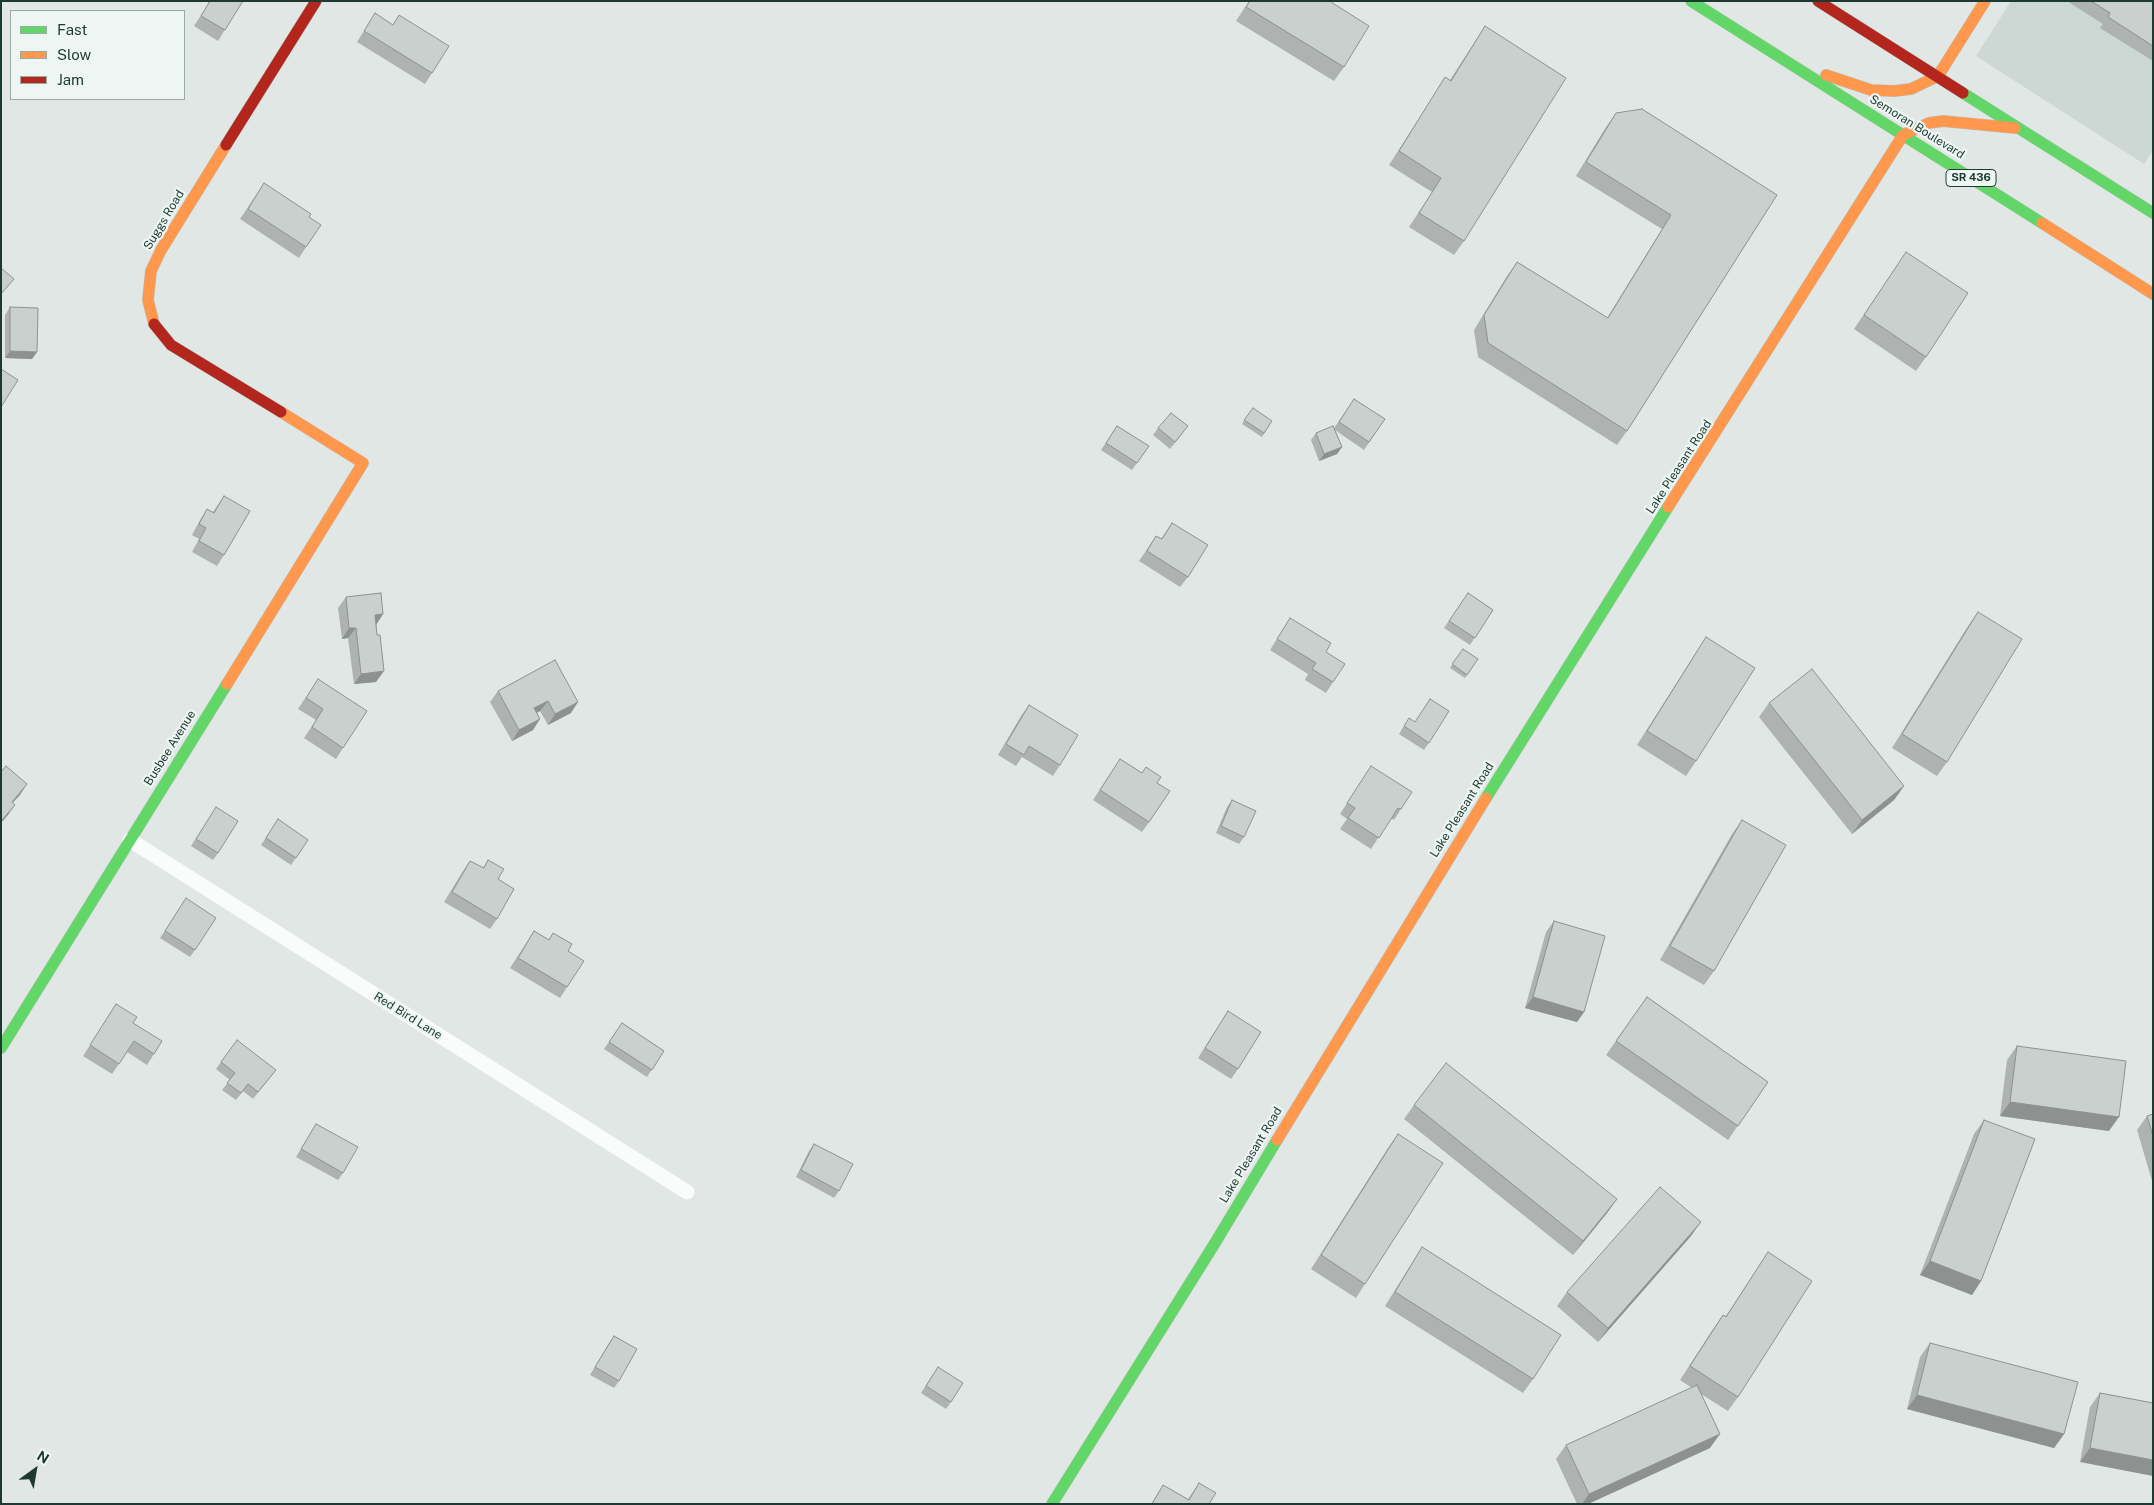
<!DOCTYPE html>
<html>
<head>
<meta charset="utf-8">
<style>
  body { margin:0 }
  #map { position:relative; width:2154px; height:1505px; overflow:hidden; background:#e0e7e4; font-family:"Public Sans",sans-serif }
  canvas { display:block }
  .frame { position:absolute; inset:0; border:2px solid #1e3932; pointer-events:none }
  .legend { position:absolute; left:10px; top:10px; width:175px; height:90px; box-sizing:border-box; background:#edf6f2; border:1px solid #9aaaa5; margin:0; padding:6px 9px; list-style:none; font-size:15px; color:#1e3932 }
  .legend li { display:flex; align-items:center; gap:10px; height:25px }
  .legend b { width:25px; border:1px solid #9aaaa5 }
  .north { position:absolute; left:10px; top:1445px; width:50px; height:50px; -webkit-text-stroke:4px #edf6f2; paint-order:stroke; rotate:32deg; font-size:14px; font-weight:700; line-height:20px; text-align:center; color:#1e3932 }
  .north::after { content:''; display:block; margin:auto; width:18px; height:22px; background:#1e3932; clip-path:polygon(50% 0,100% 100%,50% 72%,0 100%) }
</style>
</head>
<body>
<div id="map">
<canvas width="2154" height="1505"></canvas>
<div class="frame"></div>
<ul class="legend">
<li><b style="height:6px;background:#63d668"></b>Fast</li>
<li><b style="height:6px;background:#ff974d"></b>Slow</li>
<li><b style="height:6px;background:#b3261e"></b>Jam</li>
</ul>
<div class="north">N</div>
</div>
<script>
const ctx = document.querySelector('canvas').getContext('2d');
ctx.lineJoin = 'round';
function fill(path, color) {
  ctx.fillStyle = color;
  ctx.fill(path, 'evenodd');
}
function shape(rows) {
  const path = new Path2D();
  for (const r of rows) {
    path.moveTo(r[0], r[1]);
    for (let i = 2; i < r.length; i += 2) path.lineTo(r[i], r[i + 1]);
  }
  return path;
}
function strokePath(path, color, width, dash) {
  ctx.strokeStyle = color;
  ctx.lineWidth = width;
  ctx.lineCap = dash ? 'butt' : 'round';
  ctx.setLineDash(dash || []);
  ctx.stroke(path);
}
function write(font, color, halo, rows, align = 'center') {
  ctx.font = font + ' "Public Sans",sans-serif';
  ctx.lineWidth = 4.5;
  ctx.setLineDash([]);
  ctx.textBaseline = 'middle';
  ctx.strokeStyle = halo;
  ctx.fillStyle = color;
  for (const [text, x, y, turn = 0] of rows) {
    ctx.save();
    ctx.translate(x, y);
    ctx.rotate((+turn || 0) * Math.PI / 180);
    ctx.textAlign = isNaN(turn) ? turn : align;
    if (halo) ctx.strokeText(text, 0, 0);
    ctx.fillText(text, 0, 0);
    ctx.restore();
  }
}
fill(shape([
  [2011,1,2153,1,2153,150,2144,164,1976,56]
]), '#cdd8d4');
const fast = shape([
  [1691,1,2042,223],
  [1963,93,2153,213],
  [1486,798,1668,507],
  [1,1048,227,684],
  [1052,1504,1215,1243,1277,1140]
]);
const slow = shape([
  [1826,75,1871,90,1894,91,1911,89,1938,76],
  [1938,76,1985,1],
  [1903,135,1929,123,1943,121,2015,128],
  [2042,223,2153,294],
  [154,324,148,300,151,271,161,250,226,145],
  [1668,507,1903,135],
  [227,684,363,463,281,412],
  [1277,1140,1486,798]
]);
const jam = shape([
  [1818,1,1963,93],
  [226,145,316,1],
  [154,324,171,345,281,412]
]);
strokePath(fast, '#b9c4bf', 12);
strokePath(slow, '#b9c4bf', 12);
strokePath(jam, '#b9c4bf', 12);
strokePath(shape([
  [130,840,687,1192]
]), '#fafbfb', 15);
strokePath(fast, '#63d668', 11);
strokePath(slow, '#ff974d', 11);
strokePath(jam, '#b3261e', 11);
fill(shape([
  [206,1,243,1,218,41,194,26,209,3],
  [1249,1,1332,1,1331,2,1344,67,1334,81,1236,21],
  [2067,1,2153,1,2153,61,2100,28,2103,24],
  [375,13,393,25,399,15,432,73,425,84,357,42],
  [1485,26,1464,241,1454,255,1409,227,1432,192,1389,165,1436,92,1445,77,1450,80],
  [1616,113,1777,195,1627,431,1617,445,1478,357,1474,330,1507,276,1517,262,1607,318,1662,229,1576,176,1606,127],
  [264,183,309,217,306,247,299,258,240,219],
  [1897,266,1926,357,1916,371,1854,329],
  [10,307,37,352,32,359,5,358,5,315],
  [1354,399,1385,419,1364,450,1335,430,1342,447,1337,454,1319,461,1311,440,1316,433,1334,428],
  [1253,408,1272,421,1262,437,1242,424],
  [1117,426,1149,446,1132,470,1101,450],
  [1158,428,1183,433,1170,449,1153,435],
  [224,496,224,555,217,566,192,552,199,539,192,535,200,520,207,509,213,512],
  [1172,523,1188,577,1180,587,1139,561,1156,536,1161,539],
  [1468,593,1493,610,1470,645,1444,628],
  [346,597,383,614,376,625,377,635,376,682,354,684,348,638,342,639,338,608],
  [1978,612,1947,762,1937,776,1892,748,1968,626],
  [1290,618,1326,652,1333,682,1326,693,1305,680,1308,674,1270,650],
  [1706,637,1696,761,1686,776,1637,745,1697,651],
  [1463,649,1478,659,1465,678,1450,668],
  [555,660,571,713,548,725,540,711,537,713,533,730,512,741,490,702,498,691],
  [318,679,343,748,336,759,304,738,316,720,298,709],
  [1769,703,1904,786,1894,800,1852,834,1759,717],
  [1029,705,1060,765,1053,776,1022,757,1016,766,998,755,1021,716],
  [1449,711,1424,750,1399,734,1409,718,1415,722],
  [1120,759,1142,773,1149,822,1142,832,1093,800],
  [1371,766,1401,809,1394,820,1391,818,1371,849,1340,829,1347,819,1340,814],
  [1232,800,1244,837,1239,844,1216,833,1227,807],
  [211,815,218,853,213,860,191,846],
  [278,819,308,840,291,865,261,845],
  [1742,820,1714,971,1704,985,1660,960,1732,834],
  [488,860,498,879,497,919,490,929,444,902,463,871,470,861,483,868],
  [181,906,195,950,190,957,160,938],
  [1554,921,1584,1012,1577,1022,1525,1008,1546,932],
  [534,931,549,940,553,933,568,951,567,987,560,998,510,968],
  [1647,997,1768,1082,1728,1140,1606,1055],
  [116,1004,133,1023,154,1054,147,1065,127,1052,112,1074,83,1056],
  [1228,1011,1238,1069,1231,1079,1198,1058],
  [622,1023,664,1051,647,1077,604,1049],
  [2017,1046,2109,1131,2000,1116,2007,1060],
  [221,1062,276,1070,253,1099,243,1091,236,1100,222,1090,230,1080,216,1069],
  [1414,1105,1617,1199,1607,1213,1573,1255,1404,1119],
  [2153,1114,2153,1184,2137,1130,2147,1116],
  [1984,1120,1981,1281,1972,1295,1920,1275,1974,1134],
  [316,1124,343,1173,338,1180,296,1157],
  [1398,1134,1365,1284,1356,1298,1311,1269,1388,1148],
  [814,1144,839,1191,834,1198,796,1177,809,1151],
  [1691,1236,1598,1342,1557,1306,1567,1292],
  [1422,1247,1533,1379,1523,1393,1385,1306],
  [1768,1252,1738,1397,1728,1411,1701,1394,1710,1448,1588,1504,1577,1504,1556,1459,1566,1445,1692,1388,1680,1380,1713,1329,1723,1315,1726,1316],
  [614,1336,619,1381,614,1388,590,1375,609,1343],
  [1930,1343,2064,1434,2054,1448,1907,1409,1920,1357],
  [933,1374,951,1402,946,1409,921,1393],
  [2100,1393,2153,1403,2080,1462,2090,1407],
  [1199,1483,1209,1504,1151,1504,1163,1485,1188,1499]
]), '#aeb3b1');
fill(shape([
  [10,351,37,352,32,359,5,358],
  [1342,447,1337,454,1319,461,1324,454],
  [383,614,376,625,375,615],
  [349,628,356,628,348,638,342,639],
  [384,671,376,682,354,684,361,674],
  [548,701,540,711,527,718,534,708],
  [578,702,571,713,548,725,555,714],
  [540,719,533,730,512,741,519,730],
  [27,784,20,795,4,812,12,802],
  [1904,786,1894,800,1852,834,1862,820],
  [15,805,8,815,1,823,1,821],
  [1533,997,1584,1012,1577,1022,1525,1008],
  [2010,1102,2119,1117,2109,1131,2000,1116],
  [1617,1199,1607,1213,1573,1255,1583,1241],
  [1701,1222,1691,1236,1598,1342,1608,1328],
  [1930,1261,1981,1281,1972,1295,1920,1275],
  [1917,1395,2064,1434,2054,1448,1907,1409],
  [1720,1434,1710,1448,1588,1504,1582,1504,1589,1494],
  [2090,1448,2153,1460,2153,1476,2080,1462]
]), '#8d9290');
const building = shape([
  [210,1,243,1,225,30,201,16,210,1],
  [1250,1,1332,1,1331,2,1369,26,1344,67,1246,7,1250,1],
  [2091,1,2153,1,2153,46,2108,17,2110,13,2091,1],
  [375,13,393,25,399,15,449,46,432,73,364,31,375,13],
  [1485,26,1566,78,1464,241,1419,213,1441,178,1399,151,1445,77,1451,81,1485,26],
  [1642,109,1777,195,1627,431,1488,343,1484,315,1517,262,1608,318,1671,215,1586,162,1616,113,1642,109],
  [264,183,311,214,309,217,321,225,306,247,248,209,264,183],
  [1906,252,1968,293,1926,357,1864,315,1906,252],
  [1,268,14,279,1,294,1,268],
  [10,307,38,308,37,352,10,351,10,307],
  [1,369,18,380,1,407,1,369],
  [1354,399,1385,419,1369,442,1339,422,1354,399],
  [1253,408,1272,421,1264,433,1244,420,1253,408],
  [1171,413,1188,426,1175,442,1158,428,1171,413],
  [1117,426,1149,446,1137,463,1106,443,1117,426],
  [1333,426,1342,447,1324,454,1316,433,1333,426],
  [224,496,250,511,224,555,199,541,206,528,199,524,207,509,214,513,224,496],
  [1172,523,1208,545,1188,577,1147,551,1156,536,1162,539,1172,523],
  [381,593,383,614,375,615,377,635,380,635,384,671,361,674,356,628,349,628,346,597,381,593],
  [1468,593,1493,610,1475,638,1449,621,1468,593],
  [1978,612,2022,639,1947,762,1902,734,1978,612],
  [1290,618,1331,643,1326,652,1345,664,1333,682,1312,669,1316,663,1277,639,1290,618],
  [1706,637,1755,668,1696,761,1647,731,1706,637],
  [1463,649,1478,659,1467,675,1452,664,1463,649],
  [555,660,578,702,555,714,548,701,534,708,540,719,519,730,498,691,555,660],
  [1812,669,1904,786,1862,820,1769,703,1812,669],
  [318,679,367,711,343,748,312,727,323,709,306,698,318,679],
  [1430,699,1449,711,1429,743,1404,726,1409,718,1415,722,1430,699],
  [1029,705,1078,735,1060,765,1029,746,1024,755,1006,744,1029,705],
  [1120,759,1142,773,1146,767,1161,777,1157,783,1170,791,1149,822,1100,790,1120,759],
  [6,766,27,784,12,802,15,805,1,821,1,772,6,766],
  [1371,766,1412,792,1401,809,1398,808,1379,838,1348,818,1355,808,1347,803,1371,766],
  [1232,800,1256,811,1244,837,1221,826,1232,800],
  [216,807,238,821,218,853,196,839,216,807],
  [278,819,308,840,296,858,266,838,278,819],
  [1742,820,1786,845,1714,971,1670,946,1742,820],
  [488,860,504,869,498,879,514,889,497,919,452,892,470,861,484,868,488,860],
  [186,898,216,918,195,950,165,931,186,898],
  [1554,921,1605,936,1584,1012,1533,997,1554,921],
  [534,931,549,940,553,933,572,944,568,951,584,961,567,987,518,958,534,931],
  [1647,997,1768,1082,1738,1126,1616,1041,1647,997],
  [116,1004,137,1017,133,1023,162,1041,154,1054,134,1041,119,1064,90,1045,116,1004],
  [1228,1011,1261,1032,1238,1069,1205,1048,1228,1011],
  [622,1023,664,1051,652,1070,609,1042,622,1023],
  [237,1040,276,1070,258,1092,248,1084,241,1093,227,1083,235,1073,221,1062,237,1040],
  [2017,1046,2126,1061,2119,1117,2010,1102,2017,1046],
  [1446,1063,1617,1199,1583,1241,1414,1105,1446,1063],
  [2153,1114,2153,1136,2147,1116,2153,1114],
  [1984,1120,2035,1139,1981,1281,1930,1261,1984,1120],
  [316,1124,358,1147,343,1173,301,1149,316,1124],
  [1398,1134,1443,1163,1365,1284,1321,1255,1398,1134],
  [814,1144,853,1164,839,1191,801,1170,814,1144],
  [1660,1187,1701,1222,1608,1328,1567,1292,1660,1187],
  [1422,1247,1561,1335,1533,1379,1395,1292,1422,1247],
  [1768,1252,1812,1281,1738,1397,1690,1366,1723,1315,1726,1317,1768,1252],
  [614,1336,637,1349,619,1381,595,1367,614,1336],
  [1930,1343,2078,1382,2064,1434,1917,1395,1930,1343],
  [938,1367,963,1383,951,1402,926,1386,938,1367],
  [1697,1385,1720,1434,1589,1494,1566,1445,1697,1385],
  [2100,1393,2153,1403,2153,1460,2090,1448,2100,1393],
  [1199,1483,1216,1493,1209,1504,1152,1504,1163,1485,1189,1500,1199,1483]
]);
fill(building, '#cad0ce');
strokePath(building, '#8d9290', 1);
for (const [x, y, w] of [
  [1971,178,50]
]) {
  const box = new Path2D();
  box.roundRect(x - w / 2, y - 8.5, w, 17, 4);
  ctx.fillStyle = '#edf6f2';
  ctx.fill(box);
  strokePath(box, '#1e3932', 1);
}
write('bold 11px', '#1e3932', null, [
  ["SR 436",1971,178]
]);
write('12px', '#1e3932', '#edf6f2', [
  ["Semoran Boulevard",1917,127,32],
  ["Suggs Road",164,220,-59],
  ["Lake Pleasant Road",1679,467,-57],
  ["Busbee Avenue",170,748,-58],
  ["Lake Pleasant Road",1462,810,-58],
  ["Red Bird Lane",408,1016,32],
  ["Lake Pleasant Road",1251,1155,-59]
]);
</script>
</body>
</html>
